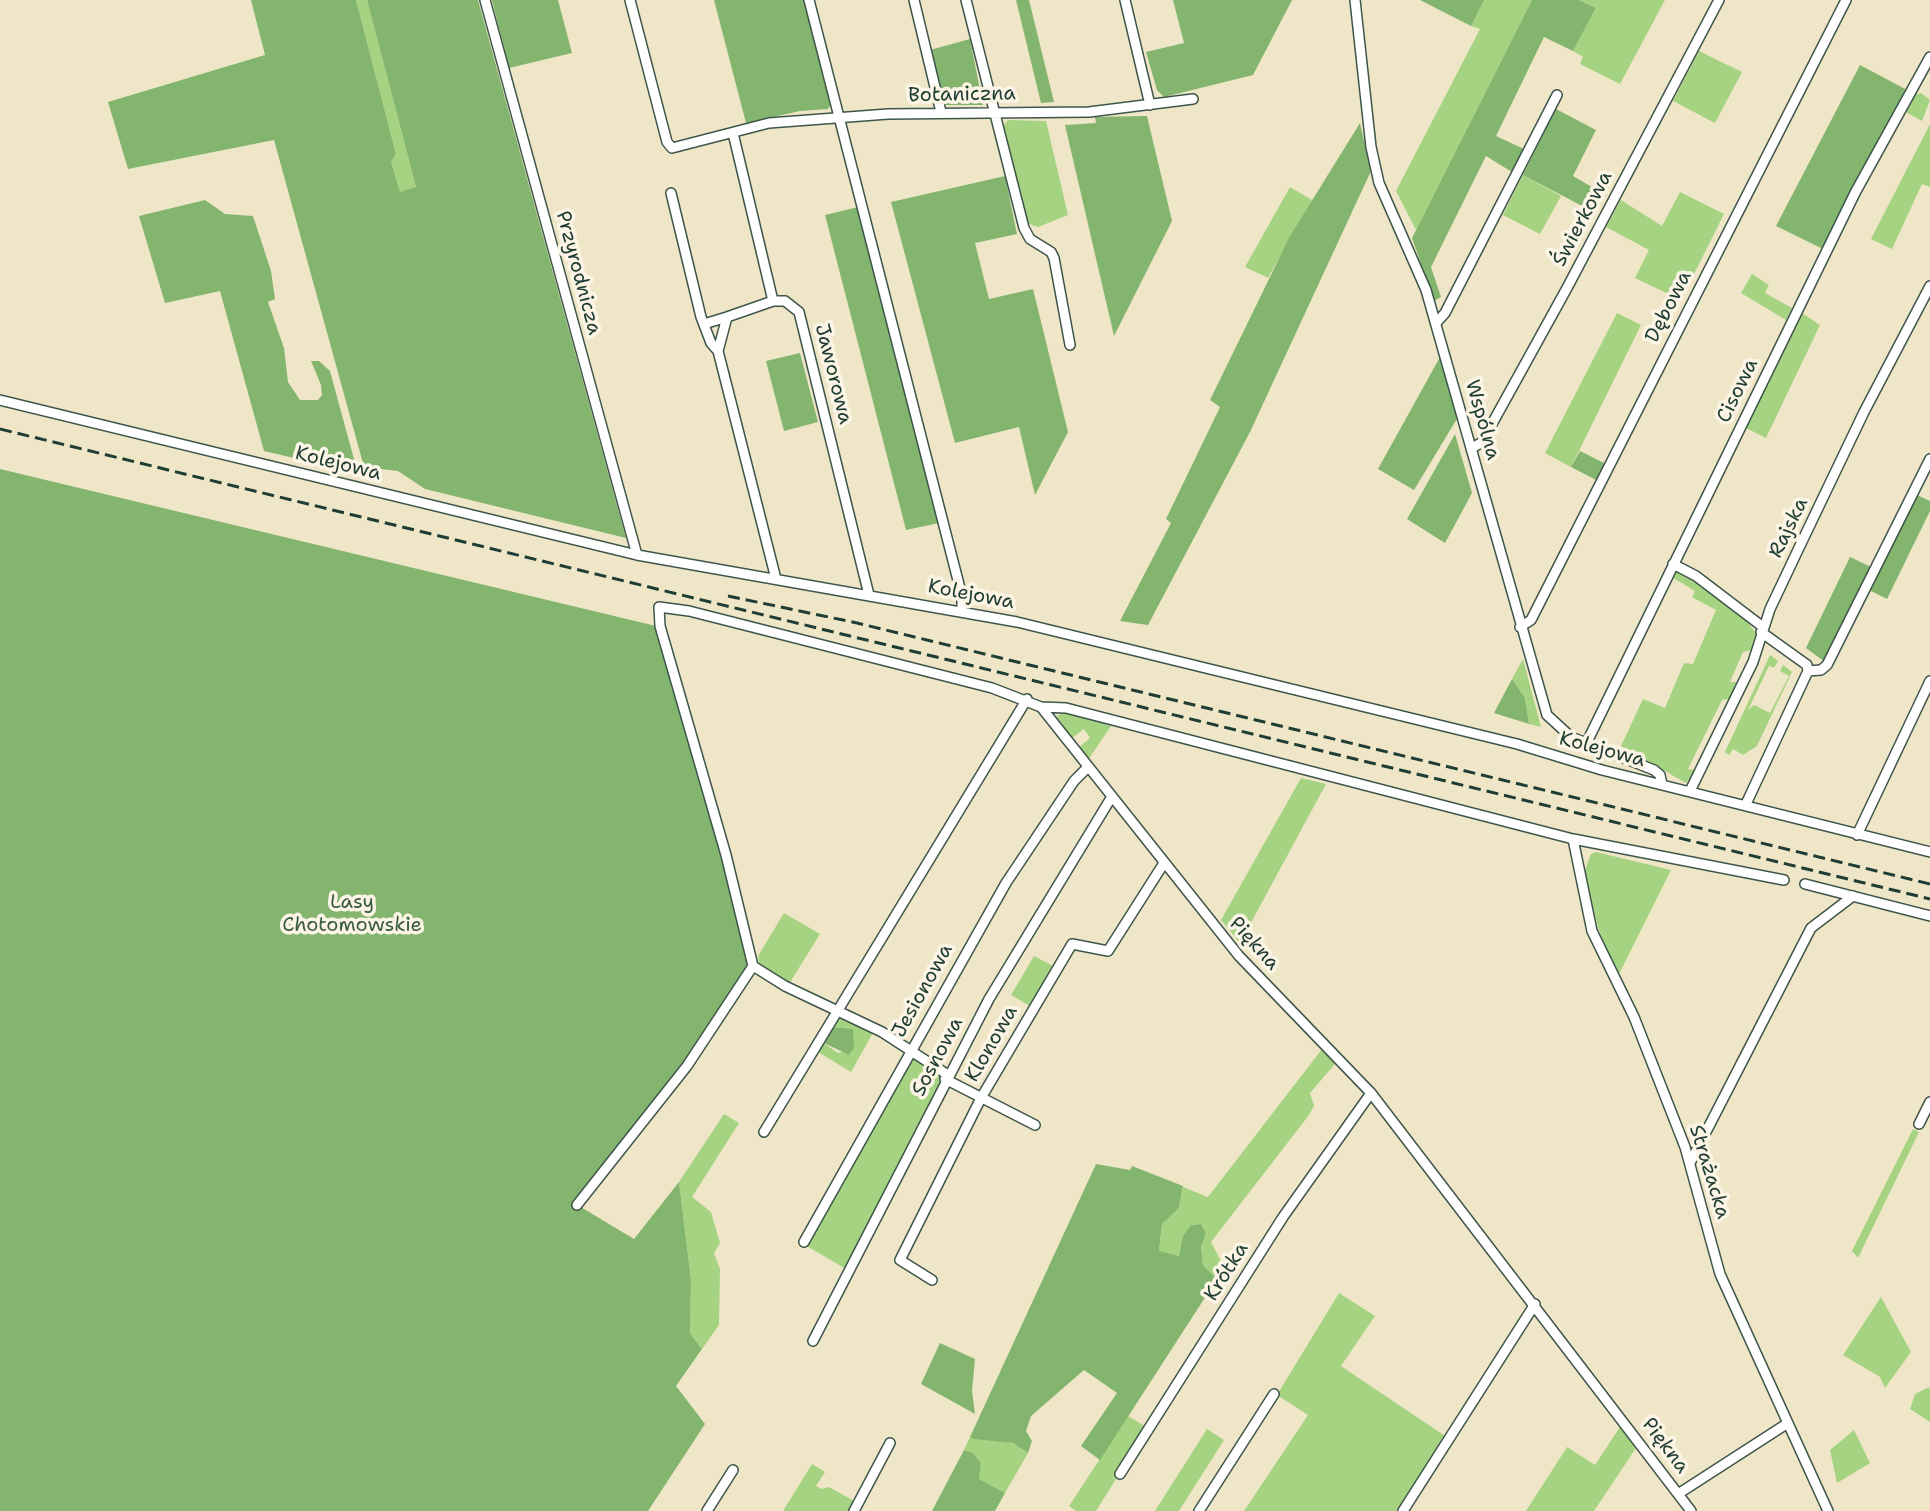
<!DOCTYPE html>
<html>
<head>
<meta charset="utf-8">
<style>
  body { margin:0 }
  canvas { display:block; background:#efe6c8 }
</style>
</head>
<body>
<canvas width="1930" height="1511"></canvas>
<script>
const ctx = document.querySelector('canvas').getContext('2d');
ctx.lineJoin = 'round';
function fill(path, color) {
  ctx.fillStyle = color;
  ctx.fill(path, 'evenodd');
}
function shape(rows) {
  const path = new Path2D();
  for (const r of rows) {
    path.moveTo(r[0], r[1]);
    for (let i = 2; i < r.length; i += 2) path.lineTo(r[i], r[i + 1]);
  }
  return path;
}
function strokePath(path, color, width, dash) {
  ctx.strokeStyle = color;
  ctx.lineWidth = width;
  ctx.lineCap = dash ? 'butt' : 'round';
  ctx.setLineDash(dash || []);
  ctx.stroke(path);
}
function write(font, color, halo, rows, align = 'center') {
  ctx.font = font + ' "Shantell Sans",sans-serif';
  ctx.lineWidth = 7;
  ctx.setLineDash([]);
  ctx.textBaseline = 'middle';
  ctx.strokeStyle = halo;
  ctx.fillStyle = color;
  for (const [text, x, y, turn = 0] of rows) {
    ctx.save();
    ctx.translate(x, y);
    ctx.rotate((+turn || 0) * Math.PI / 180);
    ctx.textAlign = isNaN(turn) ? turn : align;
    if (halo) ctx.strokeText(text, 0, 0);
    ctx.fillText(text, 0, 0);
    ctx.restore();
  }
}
fill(shape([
  [356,0,367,0,416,187,400,193,391,162,396,154],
  [1484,0,1532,0,1416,230,1396,191,1480,29,1471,26],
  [1579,0,1665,0,1620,84,1580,64,1583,57,1573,51,1596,8],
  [1699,51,1742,72,1715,123,1673,101],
  [1921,93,1930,100,1922,121,1904,111,1913,95],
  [1008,120,1046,121,1068,215,1038,227,1027,223,1003,126],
  [1930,124,1930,187,1922,184,1892,249,1871,239],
  [1523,175,1561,196,1540,234,1503,215],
  [1290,187,1312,200,1268,278,1245,267],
  [1680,192,1724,214,1681,300,1635,278,1649,250,1606,227,1621,200,1662,226],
  [1752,274,1769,285,1765,293,1792,308,1786,320,1741,293],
  [1617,313,1641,325,1571,467,1545,453],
  [1802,313,1820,325,1766,438,1746,428],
  [1679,570,1740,613,1756,633,1751,650,1743,652,1730,682,1738,682,1730,699,1722,700,1688,769,1696,770,1686,783,1621,746,1643,699,1665,708,1684,663,1693,664,1716,610,1692,597,1695,591,1670,576],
  [1770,655,1778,661,1774,668,1769,666,1748,710,1754,705,1770,713,1789,676,1780,671,1783,665,1792,672,1757,746,1743,755,1733,749,1729,755,1725,752],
  [1523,659,1541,727,1529,724,1525,698,1512,679],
  [1065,710,1111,726,1088,760,1078,748,1090,738,1084,729,1071,739,1055,718],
  [1301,778,1326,784,1240,943,1221,920],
  [1596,852,1671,870,1617,978,1598,927,1584,873,1591,854],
  [784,913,820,934,789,984,760,968,758,956],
  [1034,956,1055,967,1032,1007,1011,995],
  [844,1017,874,1031,851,1072,818,1052,824,1043,838,1053,854,1048,851,1029,833,1027,838,1018],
  [1322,1049,1335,1064,1310,1093,1314,1106,1309,1115,1211,1242,1224,1267,1217,1279,1203,1265,1201,1247,1206,1233,1201,1224,1191,1225,1180,1256,1159,1252,1162,1224,1179,1208,1183,1187,1208,1197],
  [913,1056,944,1075,846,1269,805,1245,857,1158,908,1058],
  [724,1114,739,1123,692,1197,711,1212,720,1243,714,1253,720,1269,719,1325,702,1349,690,1333,691,1280,679,1182],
  [1913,1129,1919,1132,1858,1258,1852,1251],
  [1339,1293,1375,1316,1341,1366,1445,1436,1398,1511,1244,1511,1308,1415,1277,1395],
  [1881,1297,1911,1352,1885,1388,1880,1377,1843,1355],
  [1929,1387,1930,1389,1930,1422,1910,1409,1915,1394],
  [1128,1416,1148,1428,1096,1511,1076,1511,1069,1506],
  [1620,1427,1636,1448,1594,1511,1526,1511,1567,1447,1595,1465],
  [1207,1429,1224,1440,1179,1511,1155,1511],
  [1854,1430,1870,1463,1837,1483,1830,1450],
  [970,1437,1013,1443,1028,1453,1005,1493,978,1479,981,1463,973,1453,964,1450],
  [812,1464,825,1472,816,1486,822,1489,829,1487,856,1502,851,1511,783,1511]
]), '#a6d381');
fill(shape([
  [251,0,356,0,396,154,391,162,400,192,416,187,367,0,478,0,626,538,425,489,398,471,364,467,274,140,128,169,108,102,265,55],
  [492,0,558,0,572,53,509,68],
  [714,0,804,0,831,104,828,109,800,111,746,123],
  [1016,0,1029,0,1054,102,1041,103],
  [1173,0,1292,0,1253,75,1164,97,1157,90,1146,52,1184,43],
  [1420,0,1484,0,1471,26],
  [1532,0,1579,0,1596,8,1573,51,1544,37,1496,136,1524,149,1512,172,1486,156,1431,267,1441,297,1434,301,1412,238],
  [970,39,983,105,944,105,930,50],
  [1860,65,1907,90,1823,249,1776,226],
  [1556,109,1596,130,1573,176,1604,194,1584,207,1523,175],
  [1147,116,1172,221,1114,336,1065,125,1096,123,1095,117],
  [1360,123,1371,171,1250,432,1148,625,1120,621,1171,523,1166,519,1220,407,1210,400,1290,236],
  [1005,176,1017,234,975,243,989,299,1033,289,1068,432,1035,495,1019,427,955,443,891,202],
  [205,200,225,214,253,216,271,271,275,299,268,302,284,348,288,382,300,400,318,400,322,395,321,385,311,361,319,361,330,371,355,463,313,454,307,461,264,451,220,291,165,303,139,216],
  [858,207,939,523,906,530,825,215],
  [800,353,818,422,784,431,766,361],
  [1440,357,1458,417,1414,490,1378,469],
  [1455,434,1472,493,1445,543,1407,519],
  [1580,451,1606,464,1598,481,1571,467],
  [0,469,656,626,747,941,748,959,745,972,676,1073,574,1203,634,1239,679,1182,691,1280,690,1333,702,1349,676,1386,705,1424,648,1511,0,1511],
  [1915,494,1930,501,1930,511,1887,599,1869,590],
  [1850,557,1871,567,1825,662,1806,648],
  [1512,679,1525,698,1529,724,1494,713],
  [833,1027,853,1029,854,1048,849,1055,824,1043],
  [1096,1164,1130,1170,1132,1166,1183,1186,1179,1208,1162,1224,1159,1251,1179,1256,1183,1236,1191,1225,1201,1224,1206,1233,1201,1247,1203,1265,1217,1279,1100,1460,1081,1446,1117,1393,1084,1370,1031,1416,1026,1431,1032,1441,1028,1453,1013,1443,974,1439,970,1437],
  [940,1343,975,1359,972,1391,975,1414,921,1384],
  [964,1450,973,1453,981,1463,979,1479,1005,1493,995,1511,932,1511]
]), '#84b56f');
const street = shape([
  [485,0,637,555],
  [630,0,667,142,672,148,769,123,888,114,1089,112,1193,99],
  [809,0,962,596,962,610],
  [914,0,941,112],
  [966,0,1024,228,1030,239,1051,252,1054,258,1070,345],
  [1125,0,1150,105],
  [1355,0,1371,147,1379,183,1426,290,1547,715,1571,737,1654,770,1660,775,1662,785],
  [733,133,773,301,785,301,799,312,869,595],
  [671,193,701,317,711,343,718,351,776,579],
  [1436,323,1445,313,1557,95],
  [704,324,727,317],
  [718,351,727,317,773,301],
  [0,400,637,555,1017,622,1517,744,1602,770,1930,852],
  [1471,449,1482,442,1567,288,1719,0],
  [1673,564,1696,576,1763,627],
  [1520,627,1531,620,1846,0],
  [1761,632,1807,665,1808,671],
  [1808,671,1821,670,1827,665,1930,459],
  [1041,707,1066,708,1573,839,1784,880],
  [1586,744,1855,193,1930,57],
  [1690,791,1753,662,1770,609,1797,552,1864,412,1930,286],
  [1746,804,1808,671],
  [1857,835,1930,681],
  [1573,839,1592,931,1634,1017,1685,1147,1720,1274,1828,1511],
  [1805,884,1930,916],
  [753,966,785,986,882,1032,948,1075],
  [945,1079,1035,1125],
  [1919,1124,1930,1102],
  [764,1132,1027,699],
  [1690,1163,1811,928,1853,896],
  [577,1205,687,1066,753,966,726,855,660,626,659,607,689,611,992,688,1041,707,1239,956,1371,1093,1691,1511],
  [804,1242,1006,883,1074,781,1088,767],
  [932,1280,900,1260,981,1098,1072,944,1108,951,1164,863],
  [813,1341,989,999,1111,798],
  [1120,1474,1283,1217,1371,1093],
  [1678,1494,1788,1423],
  [707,1511,733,1470],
  [854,1511,890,1443],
  [1199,1511,1274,1394],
  [1403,1511,1535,1304]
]);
strokePath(street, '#3e564a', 12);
strokePath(street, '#fff', 9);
strokePath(shape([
  [0,429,1930,899],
  [728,596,857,623,1930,884]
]), '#1f3d34', 3, [12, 6]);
write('20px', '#1f3d34', '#fcf5e5', [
  ["Botaniczna",962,95,-1],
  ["Świerkowa",1583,219,-62],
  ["Przyrodnicza",578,273,75],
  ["Dębowa",1669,307,-63],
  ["Jaworowa",833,374,76],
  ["Cisowa",1738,391,-64],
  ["Wspólna",1482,420,74],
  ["Kolejowa",338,464,14],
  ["Rajska",1789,528,-64],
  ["Kolejowa",971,595,11],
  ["Kolejowa",1602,750,15],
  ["Piękna",1254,944,48],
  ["Jesionowa",923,991,-61],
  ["Klonowa",992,1044,-60],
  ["Sosnowa",938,1057,-62],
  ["Strażacka",1709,1172,73],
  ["Krótka",1227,1272,-58],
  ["Piękna",1665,1446,53]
]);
write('20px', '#3a5b43', '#fcf5e5', [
  ["Lasy",352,903],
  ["Chotomowskie",352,926]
]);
</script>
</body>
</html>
